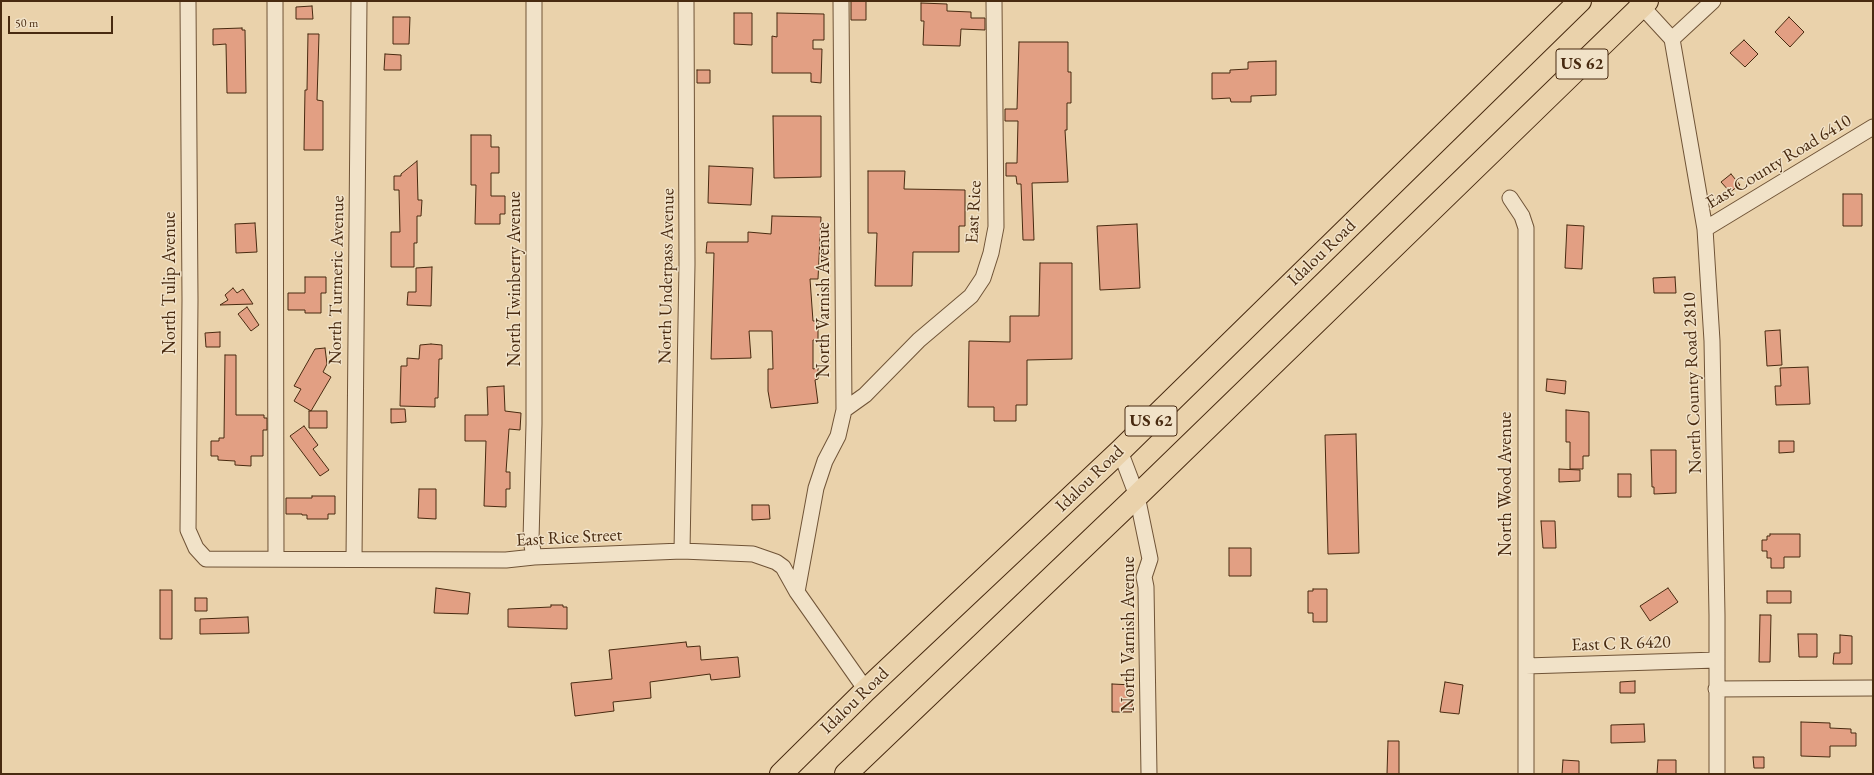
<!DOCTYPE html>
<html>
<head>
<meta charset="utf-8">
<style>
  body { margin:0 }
  #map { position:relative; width:1874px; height:775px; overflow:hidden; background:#ead2ab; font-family:"EB Garamond",serif }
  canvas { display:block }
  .frame { position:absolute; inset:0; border:2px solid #482a10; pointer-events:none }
  .scale { position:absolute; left:8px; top:16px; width:105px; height:18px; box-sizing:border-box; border:2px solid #482a10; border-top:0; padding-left:5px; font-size:12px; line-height:14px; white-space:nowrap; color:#482a10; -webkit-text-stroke:3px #f1e2c8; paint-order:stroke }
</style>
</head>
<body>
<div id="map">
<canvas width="1874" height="775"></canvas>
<div class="frame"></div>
<div class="scale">50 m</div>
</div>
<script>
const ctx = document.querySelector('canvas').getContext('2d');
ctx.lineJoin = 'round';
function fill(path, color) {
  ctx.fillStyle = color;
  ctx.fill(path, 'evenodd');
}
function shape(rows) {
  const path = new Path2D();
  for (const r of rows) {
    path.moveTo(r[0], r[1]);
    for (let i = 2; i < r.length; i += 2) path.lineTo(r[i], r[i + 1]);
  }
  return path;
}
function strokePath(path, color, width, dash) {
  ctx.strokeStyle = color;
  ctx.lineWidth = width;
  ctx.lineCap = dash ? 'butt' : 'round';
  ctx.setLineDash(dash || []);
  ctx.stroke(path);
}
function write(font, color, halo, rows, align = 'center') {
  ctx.font = font + ' "EB Garamond",serif';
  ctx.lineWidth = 3;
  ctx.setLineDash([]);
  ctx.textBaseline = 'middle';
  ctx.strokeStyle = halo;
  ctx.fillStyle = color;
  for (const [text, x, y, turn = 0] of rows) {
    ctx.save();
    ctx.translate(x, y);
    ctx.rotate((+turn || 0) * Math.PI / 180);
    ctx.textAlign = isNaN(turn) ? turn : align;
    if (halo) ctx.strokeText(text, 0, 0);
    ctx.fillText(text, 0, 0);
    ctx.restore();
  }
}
const building = shape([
  [851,1,866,1,866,20,851,20,851,1],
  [921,3,947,4,947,11,971,12,971,18,985,18,985,30,961,29,960,46,923,45,924,21,921,21,921,3],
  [312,6,313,19,296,19,296,7,312,6],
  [734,13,752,13,752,45,734,44,734,13],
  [777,13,824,14,824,40,813,40,813,49,822,49,821,83,811,82,811,73,772,73,772,36,777,37,777,13],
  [393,17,410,17,409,44,393,44,393,17],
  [1789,17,1804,32,1790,47,1775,32,1789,17],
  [242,28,242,30,245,30,246,93,227,93,226,44,213,45,213,29,242,28],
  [308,34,319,34,317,100,323,101,323,150,304,150,305,90,307,90,308,34],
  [1744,40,1758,54,1745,67,1730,53,1744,40],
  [1019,42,1068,42,1068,72,1071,72,1071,103,1067,103,1067,130,1065,130,1068,182,1032,183,1034,240,1023,240,1021,184,1017,184,1016,176,1006,176,1006,163,1017,163,1018,121,1005,121,1005,109,1017,109,1019,42],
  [385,54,401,55,401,70,384,70,385,54],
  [1276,61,1276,95,1251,96,1251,102,1231,102,1230,98,1212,99,1212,73,1230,73,1230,70,1248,69,1248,62,1276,61],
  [697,70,710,70,710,83,697,83,697,70],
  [773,116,821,116,821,177,774,178,773,116],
  [471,135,491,135,491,147,499,147,499,173,491,173,491,196,505,196,505,214,500,214,500,224,475,224,476,185,471,185,471,135],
  [417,161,418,200,422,200,421,216,417,216,417,243,414,243,414,267,391,267,391,232,400,232,399,190,394,190,394,176,401,176,401,174,417,161],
  [709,166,753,168,751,205,708,203,709,166],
  [868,171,905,171,904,189,965,190,965,226,959,226,959,252,913,252,912,286,875,286,877,233,868,233,868,171],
  [1731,174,1740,185,1730,192,1721,182,1731,174],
  [1843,194,1862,194,1862,226,1843,226,1843,194],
  [772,216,821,217,818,279,810,279,813,321,818,321,818,340,813,340,813,369,818,368,818,379,815,380,818,403,771,408,768,391,768,369,773,369,772,331,749,331,751,358,711,359,714,253,706,253,707,242,748,242,748,232,771,234,772,216],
  [255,223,257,252,236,253,235,224,255,223],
  [1137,224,1140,288,1100,290,1097,226,1137,224],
  [1567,225,1584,226,1582,269,1565,268,1567,225],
  [1040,263,1072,263,1072,359,1027,360,1027,405,1016,405,1016,421,994,421,994,407,968,407,969,341,1010,342,1010,316,1039,316,1040,263],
  [432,267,431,306,407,305,408,292,416,292,416,268,432,267],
  [305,277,326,277,326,293,321,293,321,313,305,313,305,310,288,310,288,293,305,293,305,277],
  [1675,277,1676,293,1654,293,1653,278,1675,277],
  [233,288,237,293,243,289,253,304,220,305,228,300,225,295,233,288],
  [247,307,259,325,251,331,238,314,247,307],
  [1780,330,1782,365,1767,366,1765,331,1780,330],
  [220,332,220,347,206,347,205,333,220,332],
  [431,344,442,345,442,359,439,359,438,398,435,398,435,407,400,406,401,366,407,366,407,358,419,359,420,345,431,344],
  [325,348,327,364,323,372,331,377,311,411,294,401,301,389,294,386,315,349,325,348],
  [225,355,236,355,236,415,264,415,264,418,267,418,267,430,263,430,263,456,251,456,251,466,235,465,235,461,218,460,218,456,211,456,211,441,219,441,219,438,224,438,225,355],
  [1808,367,1810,404,1776,405,1775,386,1781,386,1780,368,1808,367],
  [1547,379,1566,381,1565,394,1546,391,1547,379],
  [504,386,505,411,521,413,520,430,509,429,506,472,510,472,510,489,506,489,506,507,484,506,486,441,465,441,465,415,488,415,487,387,504,386],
  [391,409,405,409,406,422,391,423,391,409],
  [1566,410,1589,412,1589,456,1583,456,1583,469,1570,469,1570,442,1566,442,1566,410],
  [309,411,327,411,327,428,309,428,309,411],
  [304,426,318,445,313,449,329,470,320,476,290,436,304,426],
  [1356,434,1359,553,1328,554,1325,435,1356,434],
  [1779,441,1794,441,1794,452,1779,453,1779,441],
  [1651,450,1676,450,1676,493,1654,494,1654,487,1652,487,1651,450],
  [1559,469,1580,470,1580,481,1559,482,1559,469],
  [1618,474,1631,474,1631,497,1618,497,1618,474],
  [419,489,436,489,436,519,418,518,419,489],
  [312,496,335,496,335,514,328,514,328,519,307,519,307,515,302,515,302,514,286,514,286,498,312,498,312,496],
  [752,505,769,505,770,519,752,520,752,505],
  [1541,521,1555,521,1556,548,1543,548,1541,521],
  [1770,534,1800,534,1800,557,1784,557,1784,568,1771,568,1771,558,1767,558,1767,551,1762,551,1762,540,1767,540,1767,536,1770,536,1770,534],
  [1229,548,1251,548,1251,576,1229,576,1229,548],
  [436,588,470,593,468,614,434,613,436,588],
  [1668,588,1678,602,1650,621,1640,606,1668,588],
  [1313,589,1327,589,1327,622,1313,622,1313,613,1308,613,1308,591,1313,591,1313,589],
  [160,590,172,590,172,639,160,639,160,590],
  [1767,591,1791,591,1791,603,1767,603,1767,591],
  [195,598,207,598,207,611,195,611,195,598],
  [551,605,563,605,563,607,567,607,567,629,508,627,508,609,551,607,551,605],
  [1760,615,1771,615,1770,662,1759,662,1760,615],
  [248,617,249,633,200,634,200,619,248,617],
  [1798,634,1817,634,1817,657,1799,657,1798,634],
  [1840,635,1852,636,1852,664,1833,664,1834,653,1840,653,1840,635],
  [686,642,687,647,700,646,701,660,738,657,740,677,711,680,710,674,650,682,651,698,613,702,614,711,575,716,571,683,612,679,609,650,686,642],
  [1635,681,1635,693,1620,693,1620,682,1635,681],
  [1445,682,1463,685,1459,714,1440,712,1445,682],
  [1112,684,1133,685,1132,712,1112,712,1112,684],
  [1801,722,1830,723,1830,728,1851,729,1851,733,1856,733,1856,746,1830,746,1830,757,1801,756,1801,722],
  [1644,724,1645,742,1611,743,1611,725,1644,724],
  [1388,741,1399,741,1399,774,1387,774,1388,741],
  [1753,757,1764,757,1764,768,1754,768,1753,757],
  [1563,760,1579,761,1579,774,1562,774,1563,760],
  [1658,760,1676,760,1676,774,1657,774,1658,760]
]);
fill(building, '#e29f83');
strokePath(building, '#482a10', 1);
const minor = shape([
  [188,1,190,300,188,530,196,548,206,559,506,560,534,557,682,551,753,554,776,562,783,567,797,592,866,690],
  [275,1,276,559],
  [534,1,534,424,531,540,534,557],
  [1637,1,1672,39,1705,229,1712,341,1717,615,1717,774],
  [1672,39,1713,1],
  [1510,198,1522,216,1526,228,1526,774],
  [1705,229,1873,127],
  [844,410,865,395,919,340,971,296,983,278,991,253,996,227,994,1],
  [1120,451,1137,496,1150,559,1144,577,1146,587,1149,774],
  [682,551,687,264,686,1],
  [354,559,359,1],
  [797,592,816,488,825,461,838,436,844,410,841,1],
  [1526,666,1717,660],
  [1716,689,1873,688]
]);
const highway = shape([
  [781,774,866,690,1120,451,1580,1],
  [846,774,1137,496,1647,1]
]);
strokePath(minor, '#705437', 17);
strokePath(highway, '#482a10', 24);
strokePath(minor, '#f1e2c8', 15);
strokePath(highway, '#ead2ab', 22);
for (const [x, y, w] of [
  [1582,64,52],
  [1151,421,52]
]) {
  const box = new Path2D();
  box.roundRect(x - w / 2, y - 15, w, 30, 3);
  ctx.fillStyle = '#f1e2c8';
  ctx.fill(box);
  strokePath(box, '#482a10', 1);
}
write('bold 17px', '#482a10', null, [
  ["US 62",1582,64],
  ["US 62",1151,421]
]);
write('18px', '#482a10', '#f1e2c8', [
  ["East County Road 6410",1779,162,-31],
  ["East Rice",974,212,-87],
  ["Idalou Road",1322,253,-44],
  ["North Underpass Avenue",667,276,-89],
  ["North Twinberry Avenue",515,279,-90],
  ["North Turmeric Avenue",337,280,-89],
  ["North Tulip Avenue",170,283,-90],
  ["North Varnish Avenue",824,300,-90],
  ["North County Road 2810",1693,383,-92],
  ["Idalou Road",1090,479,-44],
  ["North Wood Avenue",1506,484,-90],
  ["East Rice Street",569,538,-3],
  ["North Varnish Avenue",1129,634,-90],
  ["East C R 6420",1621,644,-2],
  ["Idalou Road",855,701,-44]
]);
</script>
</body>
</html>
